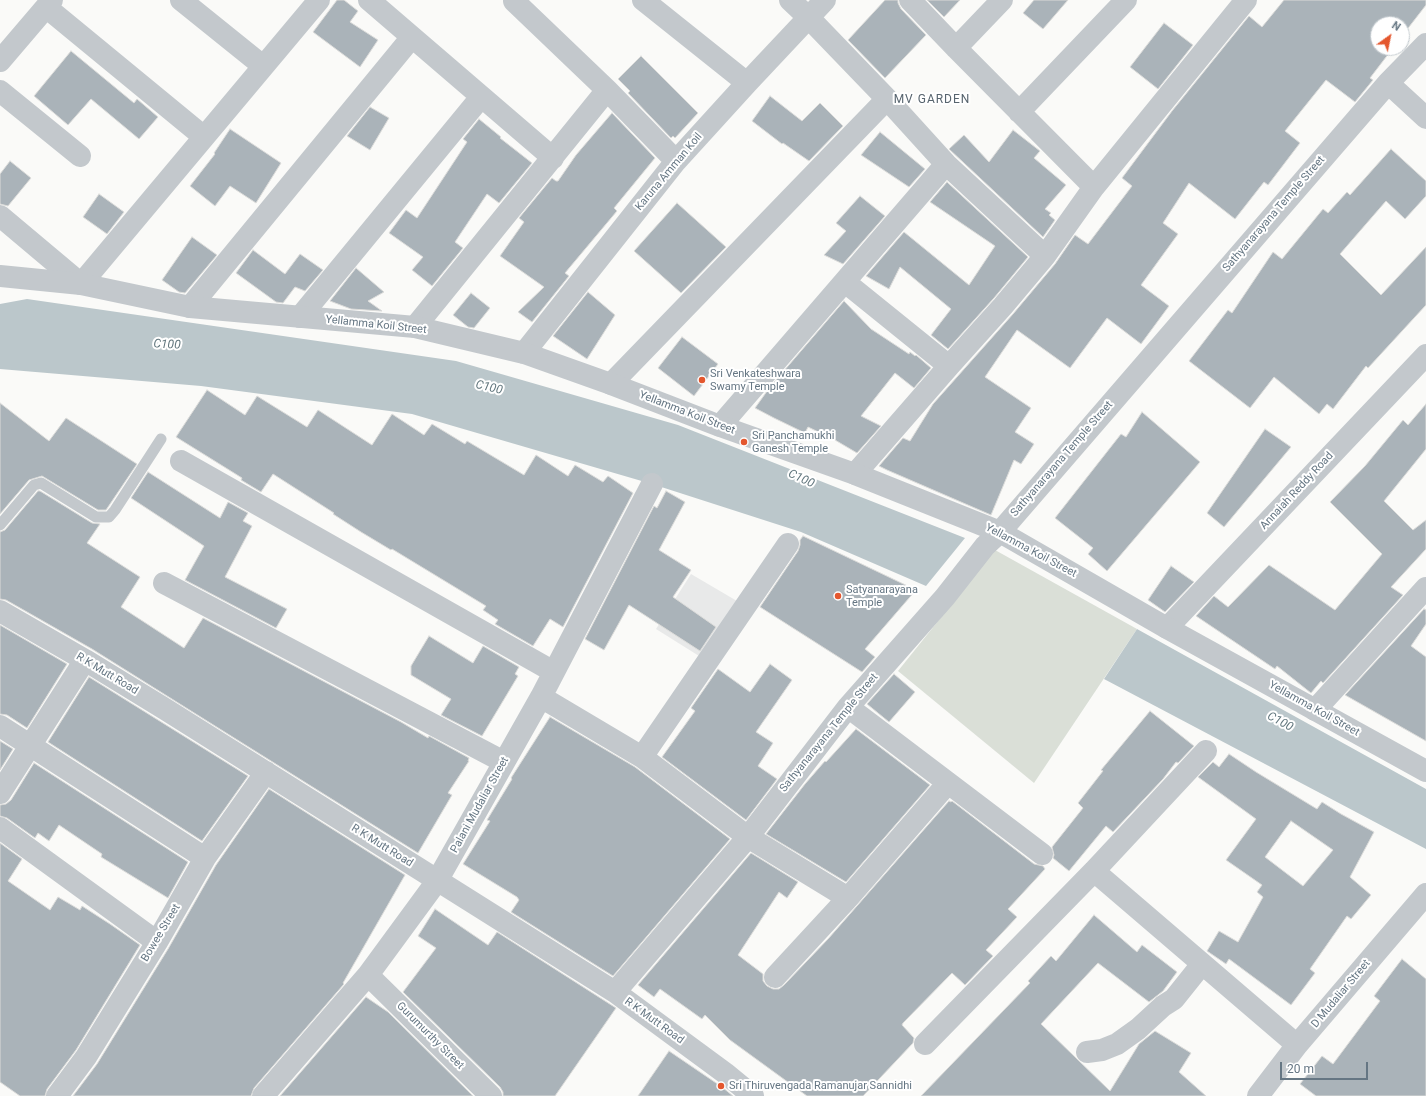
<!DOCTYPE html>
<html>
<head>
<meta charset="utf-8">
<style>
  body { margin:0 }
  #map { position:relative; width:1426px; height:1096px; overflow:hidden; background:#fafaf8; font-family:Roboto,sans-serif }
  canvas { display:block }
  .north { position:absolute; left:1370px; top:16px; width:40px; height:40px; box-sizing:border-box; background:#fff; border:1px solid #c1c8cd; border-radius:50%; rotate:33deg; font-size:11px; font-weight:700; line-height:16px; text-align:center; color:#657683 }
  .north::after { content:''; display:block; margin:auto; width:14px; height:18px; background:#e4572e; clip-path:polygon(50% 0,100% 100%,50% 72%,0 100%) }
  .scale { position:absolute; left:1280px; top:1062px; width:88px; height:18px; box-sizing:border-box; border:2px solid #657683; border-top:0; padding-left:5px; font-size:12px; line-height:14px; white-space:nowrap; color:#657683; -webkit-text-stroke:3px #fff; paint-order:stroke }
</style>
</head>
<body>
<div id="map">
<canvas width="1426" height="1096"></canvas>
<div class="north">N</div>
<div class="scale">20 m</div>
</div>
<script>
const ctx = document.querySelector('canvas').getContext('2d');
ctx.lineJoin = 'round';
function fill(path, color) {
  ctx.fillStyle = color;
  ctx.fill(path, 'evenodd');
}
function shape(rows) {
  const path = new Path2D();
  for (const r of rows) {
    path.moveTo(r[0], r[1]);
    for (let i = 2; i < r.length; i += 2) path.lineTo(r[i], r[i + 1]);
  }
  return path;
}
function strokePath(path, color, width, dash) {
  ctx.strokeStyle = color;
  ctx.lineWidth = width;
  ctx.lineCap = dash ? 'butt' : 'round';
  ctx.setLineDash(dash || []);
  ctx.stroke(path);
}
function write(font, color, halo, rows, align = 'center') {
  ctx.font = font + ' Roboto,sans-serif';
  ctx.lineWidth = 4;
  ctx.setLineDash([]);
  ctx.textBaseline = 'middle';
  ctx.strokeStyle = halo;
  ctx.fillStyle = color;
  for (const [text, x, y, turn = 0] of rows) {
    ctx.save();
    ctx.translate(x, y);
    ctx.rotate((+turn || 0) * Math.PI / 180);
    ctx.textAlign = isNaN(turn) ? turn : align;
    if (halo) ctx.strokeText(text, 0, 0);
    ctx.fillText(text, 0, 0);
    ctx.restore();
  }
}
fill(shape([
  [691,574,754,611,715,666,656,629]
]), '#e8e9e9');
fill(shape([
  [995,550,1137,629,1034,783,898,671]
]), '#dadfd7');
fill(shape([
  [27,299,456,361,678,425,965,538,926,586,801,532,652,484,412,414,201,386,0,369,0,304],
  [1137,629,1426,789,1426,849,1104,679]
]), '#bbc7cb');
const building = shape([
  [337,0,344,0,358,11,350,22,378,40,360,67,313,32,337,0],
  [885,0,898,0,898,3,901,9,926,35,885,78,848,40,885,0],
  [927,0,960,0,944,17,927,0],
  [1034,0,1068,0,1043,29,1023,13,1034,0],
  [1284,0,1426,0,1426,5,1402,36,1402,24,1378,24,1378,48,1393,48,1370,78,1373,80,1355,102,1326,80,1285,131,1300,143,1268,185,1264,182,1235,219,1189,183,1163,223,1178,234,1141,285,1169,306,1141,344,1107,318,1070,368,1017,330,985,377,1031,408,1015,432,1034,444,1021,464,1014,460,991,515,887,470,879,466,903,438,910,441,933,404,1013,314,1055,264,1075,235,1088,244,1132,186,1122,178,1172,111,1249,16,1262,27,1284,0],
  [1164,23,1193,45,1158,89,1130,67,1164,23],
  [71,51,134,103,137,99,158,117,139,139,91,99,68,125,34,96,71,51],
  [641,56,698,113,675,138,673,136,671,138,628,93,630,91,618,79,641,56],
  [770,96,802,121,820,103,843,126,809,161,783,143,782,144,752,121,770,96],
  [370,107,389,118,370,150,347,136,370,107],
  [612,113,655,158,614,208,617,211,565,273,569,276,532,322,518,312,544,287,500,256,524,222,519,218,552,178,556,181,558,181,576,155,612,113],
  [479,119,501,137,500,138,532,163,499,203,487,194,455,242,463,248,432,286,412,270,423,257,389,233,406,210,417,218,467,142,463,139,479,119],
  [230,129,281,163,256,203,230,186,215,206,190,186,215,154,214,153,230,129],
  [1013,130,1040,151,1034,158,1066,185,1045,209,1051,213,1049,215,1055,220,1043,237,949,149,964,135,989,162,1013,130],
  [880,132,925,169,909,187,861,155,880,132],
  [1391,149,1426,181,1426,196,1405,219,1386,201,1340,254,1381,295,1426,247,1426,305,1368,368,1366,366,1333,409,1327,404,1319,414,1274,377,1250,408,1189,361,1228,310,1232,313,1273,252,1282,259,1323,209,1328,213,1347,192,1350,195,1391,149],
  [10,161,31,178,8,206,0,204,0,174,10,161],
  [947,182,1028,257,994,298,948,349,931,335,951,309,900,267,889,289,866,276,904,232,969,285,995,246,930,202,947,182],
  [99,194,124,212,107,234,83,217,99,194],
  [860,196,885,216,843,264,824,255,846,231,836,223,860,196],
  [677,203,726,247,681,293,634,251,677,203],
  [192,237,217,255,185,293,179,292,162,280,192,237],
  [253,250,285,274,300,254,323,270,305,291,295,287,283,303,276,302,236,273,253,250],
  [356,268,384,292,368,301,382,311,351,309,330,301,356,268],
  [588,292,615,315,587,359,553,336,588,292],
  [471,293,490,308,474,328,468,327,453,315,471,293],
  [844,301,871,329,909,354,910,352,915,356,916,355,931,368,914,388,895,373,861,416,881,426,857,453,835,440,808,427,805,433,774,418,755,408,770,387,844,301],
  [682,337,718,364,694,396,658,368,682,337],
  [207,390,245,415,257,396,307,427,318,410,372,445,392,414,424,435,432,424,465,444,467,441,524,475,536,455,568,476,575,465,603,482,608,476,633,493,563,627,550,619,533,646,495,624,498,620,483,610,486,606,392,549,391,550,361,532,333,514,334,513,273,474,261,492,241,480,242,478,176,437,207,390],
  [0,403,49,441,66,418,137,464,106,510,98,510,42,476,29,480,0,514,0,403],
  [1426,404,1426,449,1384,501,1413,530,1426,520,1426,549,1391,587,1403,595,1323,683,1321,681,1311,693,1277,666,1275,669,1196,616,1214,596,1228,607,1269,565,1335,610,1382,554,1330,502,1365,466,1403,420,1408,425,1426,404],
  [1142,412,1200,462,1107,571,1088,554,1093,548,1055,518,1121,434,1126,437,1142,412],
  [1265,429,1291,447,1224,527,1207,513,1265,429],
  [148,472,220,518,228,502,248,513,243,521,252,526,225,577,287,609,276,628,185,580,204,546,131,498,148,472],
  [38,491,40,491,92,523,100,524,87,543,140,577,121,607,184,648,203,618,401,722,428,738,429,736,469,758,468,761,469,761,448,793,452,795,418,853,92,649,6,600,0,599,0,532,5,530,38,491],
  [666,491,685,502,659,550,691,570,673,597,716,627,700,651,629,605,604,650,585,639,654,506,657,508,666,491],
  [803,536,916,590,865,649,875,657,862,672,760,607,798,551,800,545,800,540,803,536],
  [1171,566,1194,582,1165,612,1148,600,1171,566],
  [1424,609,1426,610,1426,624,1411,646,1426,657,1426,741,1345,695,1424,609],
  [0,625,67,664,27,728,7,715,0,714,0,625],
  [429,636,473,663,483,646,519,667,515,674,518,676,482,736,441,715,451,699,411,675,411,666,429,636],
  [770,664,792,680,756,732,773,743,758,766,777,779,746,820,662,757,695,711,691,708,718,669,750,692,770,664],
  [894,674,915,692,889,722,867,704,894,674],
  [89,677,248,776,202,841,48,742,89,677],
  [1150,711,1194,746,1178,763,1176,762,1163,779,1113,832,1106,826,1069,871,1053,858,1054,855,1052,847,1083,808,1078,803,1103,771,1101,770,1150,711],
  [550,717,635,767,730,839,613,976,511,912,519,900,517,897,463,864,490,821,487,820,512,779,511,778,550,717],
  [856,729,930,785,846,882,766,834,805,784,825,761,826,762,856,729],
  [0,741,13,749,0,770,0,741],
  [1229,754,1256,772,1317,809,1322,802,1341,814,1374,832,1350,877,1371,895,1351,919,1347,916,1310,969,1315,973,1291,1005,1229,959,1226,964,1207,951,1219,931,1238,942,1263,897,1257,892,1262,885,1226,860,1256,819,1198,777,1213,762,1219,767,1229,754],
  [1291,821,1333,850,1303,886,1265,857,1291,821],
  [34,763,188,862,168,898,101,857,102,854,59,825,49,841,38,833,35,838,7,818,0,816,0,805,6,804,11,800,34,763],
  [269,789,405,875,343,983,344,984,254,1088,251,1096,73,1096,97,1064,168,949,216,865,269,789],
  [949,801,951,802,952,801,1034,864,1043,866,1045,869,1008,909,1017,917,986,950,993,956,965,985,952,973,903,1023,902,1025,914,1038,913,1043,863,1096,807,1096,730,1040,705,1015,702,1019,660,989,654,997,638,985,751,853,798,882,787,898,779,892,738,955,763,974,763,981,767,986,773,989,779,989,784,985,828,939,949,801],
  [0,843,22,859,8,881,50,910,58,897,80,910,82,906,110,924,140,945,76,1050,47,1089,45,1096,20,1096,0,1082,0,843],
  [435,909,488,945,497,932,616,1008,555,1096,503,1096,503,1092,500,1087,403,992,436,948,418,936,435,909],
  [1094,915,1137,952,1142,945,1177,972,1163,991,1149,1002,1098,963,1041,1024,1110,1091,1139,1044,1155,1031,1191,1053,1179,1072,1206,1096,921,1096,1030,983,1028,981,1051,956,1056,961,1094,915],
  [1402,959,1426,979,1426,1096,1316,1096,1300,1084,1322,1056,1333,1064,1380,1001,1374,996,1402,959],
  [366,997,388,1012,473,1096,280,1096,366,997],
  [669,1051,722,1087,733,1096,638,1096,669,1051]
]);
fill(building, '#aab3b9');
strokePath(building, '#dcdcda', 1);
strokePath(shape([
  [0,525,34,485,41,483,96,517,109,517,115,510,161,439]
]), '#c3c8cc', 11);
strokePath(shape([
  [181,0,263,66],
  [369,0,553,158],
  [643,0,747,83],
  [790,0,809,18,887,99,946,164,1045,256],
  [910,0,956,48,1094,187],
  [514,1,607,90,676,161],
  [46,7,204,137],
  [956,48,1002,0],
  [0,61,52,0],
  [1388,83,1426,118],
  [0,91,80,156],
  [1019,112,1126,0],
  [0,216,81,284,319,0],
  [845,282,949,366],
  [190,307,412,37],
  [300,317,481,97],
  [415,327,607,90],
  [524,353,676,161,747,83,825,0],
  [611,384,887,99],
  [720,426,946,164],
  [181,461,554,672],
  [855,474,949,366,1003,306,1045,256,1094,187,1246,0],
  [164,583,504,762],
  [0,611,85,660,165,709,615,992,725,1073,753,1096],
  [1167,628,1426,355],
  [541,697,642,757,748,837,848,898,948,783],
  [848,707,1042,854],
  [1315,710,1426,588],
  [0,726,205,858],
  [642,757,788,544],
  [0,793,85,660],
  [0,828,157,942],
  [1094,871,1297,1045],
  [368,975,491,1096],
  [775,977,848,898],
  [615,992,748,837,848,707,945,597,985,546,1000,532,1388,83,1426,44],
  [925,1044,1094,871,1206,751],
  [1087,1052,1102,1050,1117,1044,1138,1029,1163,1006,1174,999,1202,964],
  [57,1096,86,1057,157,942,205,858,266,772],
  [263,1096,368,975,437,881,541,697,652,484],
  [1258,1096,1297,1045,1426,894]
]), '#c3c8cc', 22);
strokePath(shape([
  [0,276,81,284,190,307,415,327,524,353,611,384,720,426,855,474,1000,532,1167,628,1426,771]
]), '#c3c8cc', 22);
for (const [x, y, r, color] of [
  [702,380,4,"#e4572e"],
  [744,442,4,"#e4572e"],
  [838,596,4,"#e4572e"],
  [721,1086,4,"#e4572e"]
]) {
  const dot = new Path2D();
  dot.arc(x, y, r, 0, 2 * Math.PI);
  ctx.fillStyle = color;
  ctx.fill(dot);
  strokePath(dot, '#fff', 1.5);
}
write('11px', '#657683', '#fff', [
  ["Karuna Amman Koil",669,172,-50],
  ["Sathyanarayana Temple Street",1274,214,-49],
  ["Yellamma Koil Street",376,325,6],
  ["Yellamma Koil Street",687,413,21],
  ["Sathyanarayana Temple Street",1062,459,-49],
  ["Annaiah Reddy Road",1297,491,-47],
  ["Yellamma Koil Street",1031,551,28],
  ["R K Mutt Road",107,674,31],
  ["Yellamma Koil Street",1314,709,29],
  ["Sathyanarayana Temple Street",829,733,-51],
  ["Palani Mudaliar Street",480,805,-61],
  ["R K Mutt Road",382,846,32],
  ["Bowee Street",161,933,-59],
  ["D Mudaliar Street",1341,994,-50],
  ["R K Mutt Road",654,1021,36],
  ["Gurumurthy Street",430,1036,45]
]);
write('11px', '#657683', '#fff', [
  ["Sri Venkateshwara",710,374],
  ["Swamy Temple",710,387],
  ["Sri Panchamukhi",752,436],
  ["Ganesh Temple",752,449],
  ["Satyanarayana",846,590],
  ["Temple",846,603],
  ["Sri Thiruvengada Ramanujar Sannidhi",729,1086]
], 'left');
ctx.letterSpacing = '1px';
write('12px', '#57646e', '#fff', [
  ["MV GARDEN",932,100]
]);
ctx.letterSpacing = '0px';
write('italic 12px', '#60757c', '#fff', [
  ["C100",167,345,3],
  ["C100",489,388,13],
  ["C100",801,479,25],
  ["C100",1280,722,28]
]);
</script>
</body>
</html>
